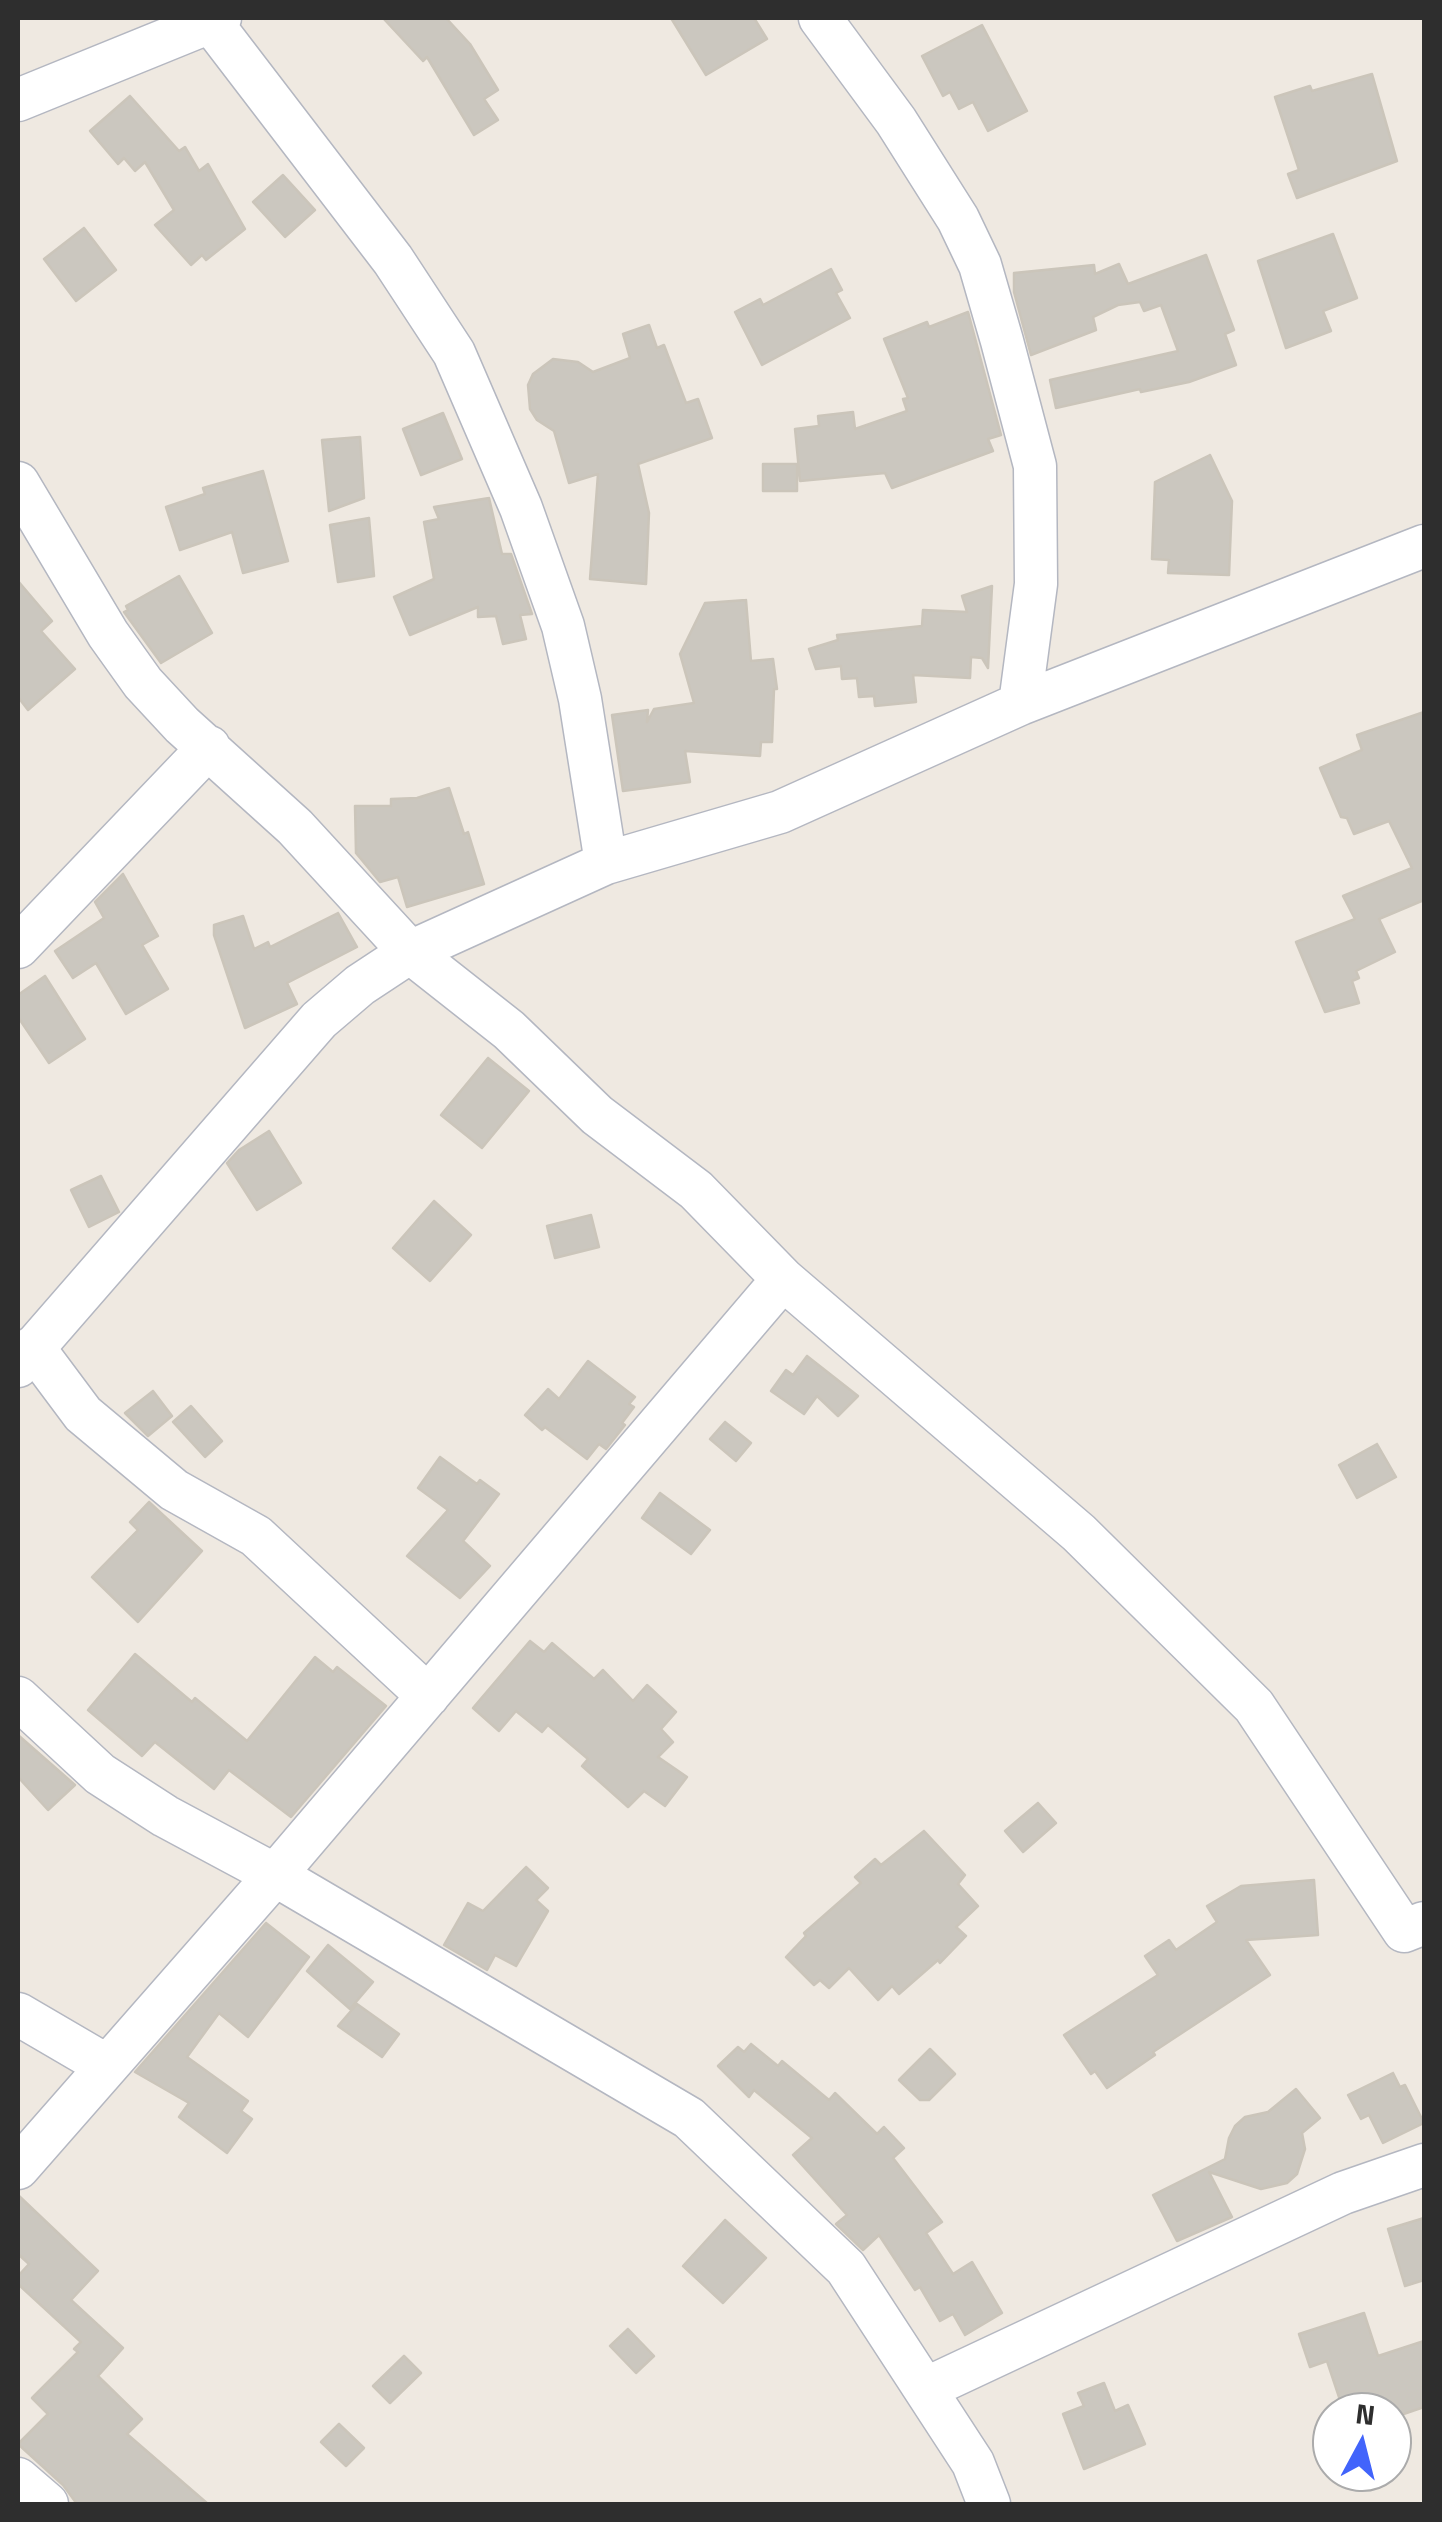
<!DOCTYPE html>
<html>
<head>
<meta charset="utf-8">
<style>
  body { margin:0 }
  #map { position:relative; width:1442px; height:2522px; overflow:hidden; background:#efe9e1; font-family:"Titillium Web",sans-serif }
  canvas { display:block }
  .frame { position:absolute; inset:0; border:20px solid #2e2e2e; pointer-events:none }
  .north { position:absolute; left:1312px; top:2392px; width:100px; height:100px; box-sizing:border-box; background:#fff; border:2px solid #ababab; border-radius:50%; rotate:7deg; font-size:28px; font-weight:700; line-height:40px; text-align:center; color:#2e2e2e }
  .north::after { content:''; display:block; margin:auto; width:35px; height:45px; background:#4264fb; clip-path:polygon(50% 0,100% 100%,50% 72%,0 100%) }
</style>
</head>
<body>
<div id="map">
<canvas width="1442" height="2522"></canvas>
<div class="frame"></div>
<div class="north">N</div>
</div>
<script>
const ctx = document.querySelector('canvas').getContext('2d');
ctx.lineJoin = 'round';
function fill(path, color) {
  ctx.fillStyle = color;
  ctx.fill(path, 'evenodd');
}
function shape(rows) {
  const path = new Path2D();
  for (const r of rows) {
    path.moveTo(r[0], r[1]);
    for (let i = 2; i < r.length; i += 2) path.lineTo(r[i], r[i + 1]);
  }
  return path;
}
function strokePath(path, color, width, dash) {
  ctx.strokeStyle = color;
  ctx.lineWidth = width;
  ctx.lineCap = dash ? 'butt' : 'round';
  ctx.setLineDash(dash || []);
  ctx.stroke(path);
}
const building = shape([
  [383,18,446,18,470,44,498,90,484,99,498,120,474,135,427,57,423,61,383,18],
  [671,18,754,18,767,39,706,75,671,18],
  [982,25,1027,111,988,131,973,102,959,109,950,92,943,96,922,56,982,25],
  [1372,74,1397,161,1297,198,1288,174,1299,170,1275,97,1310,86,1312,91,1372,74],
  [130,96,179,151,185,147,199,171,208,164,245,229,206,260,202,255,191,265,155,225,174,210,145,162,135,171,124,158,118,164,90,131,130,96],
  [283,175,315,210,285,237,253,202,283,175],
  [84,228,116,270,76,301,44,259,84,228],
  [1333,234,1357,298,1323,311,1331,331,1286,348,1258,261,1333,234],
  [1206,255,1234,330,1225,334,1236,365,1189,382,1141,392,1140,389,1056,408,1050,380,1178,351,1161,305,1144,311,1140,302,1118,305,1093,317,1096,330,1031,355,1014,292,1014,273,1094,265,1095,274,1119,264,1128,284,1206,255],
  [831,269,842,290,836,293,850,318,762,365,735,312,760,299,763,305,831,269],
  [968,312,1001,435,988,439,993,451,892,488,885,473,800,481,795,429,819,426,818,416,853,412,855,429,907,411,903,399,908,398,884,339,927,322,929,327,968,312],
  [649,325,657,348,664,345,686,403,698,399,712,438,638,464,649,513,646,584,590,579,598,474,569,483,554,431,537,420,530,409,528,385,533,374,553,359,578,362,593,372,630,358,623,334,649,325],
  [443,413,462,459,421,475,403,429,443,413],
  [360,437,364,498,329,511,322,440,360,437],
  [1210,455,1232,501,1229,575,1168,573,1169,560,1152,559,1155,482,1210,455],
  [763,464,797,464,797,491,763,491,763,464],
  [263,471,288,561,243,573,232,532,180,550,166,507,205,494,203,488,263,471],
  [489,498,502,554,511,554,532,614,520,615,526,639,503,644,496,616,478,617,478,607,410,635,394,597,434,579,424,522,439,519,434,507,489,498],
  [369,518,374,576,338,582,330,525,369,518],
  [179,576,212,633,161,663,124,612,128,610,126,606,179,576],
  [18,581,52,621,41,631,75,669,28,710,18,697,18,581],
  [992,586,988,668,982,658,971,657,970,678,913,675,916,702,875,706,874,696,859,697,857,678,842,679,841,666,816,669,809,649,838,640,837,635,922,626,923,610,967,612,962,596,992,586],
  [746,600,751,661,773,659,777,689,774,689,772,742,761,742,760,756,685,751,690,782,623,791,612,715,648,710,647,722,654,709,694,703,680,654,705,603,746,600],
  [1424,712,1424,900,1379,919,1395,952,1356,971,1359,978,1352,981,1359,1003,1325,1012,1296,942,1355,919,1343,896,1412,868,1389,821,1354,834,1347,818,1341,817,1320,768,1362,750,1357,735,1424,712],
  [449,788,464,834,468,832,484,884,407,907,398,877,380,882,356,853,355,806,391,806,391,799,417,798,449,788],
  [123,874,158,936,142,945,168,989,126,1014,96,963,73,978,55,951,104,918,95,902,123,874],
  [338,913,357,947,287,983,297,1004,245,1028,214,935,214,925,243,916,254,949,268,942,270,947,338,913],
  [45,976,85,1039,49,1063,18,1017,18,995,45,976],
  [488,1058,529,1091,482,1148,441,1115,488,1058],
  [269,1131,301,1183,257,1210,227,1163,239,1150,269,1131],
  [101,1176,119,1212,89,1227,71,1190,101,1176],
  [434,1201,471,1235,430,1281,393,1248,434,1201],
  [591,1215,599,1247,555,1258,547,1226,591,1215],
  [807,1356,858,1396,838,1416,817,1396,804,1414,771,1391,786,1370,793,1375,807,1356],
  [588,1361,635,1397,629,1404,634,1407,622,1423,625,1425,606,1449,599,1444,587,1459,545,1427,542,1430,525,1415,548,1389,559,1399,588,1361],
  [153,1391,172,1416,148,1436,125,1413,153,1391],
  [191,1406,222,1441,205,1457,173,1422,191,1406],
  [725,1422,751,1443,736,1461,710,1439,725,1422],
  [1377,1444,1396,1477,1357,1498,1339,1465,1377,1444],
  [440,1457,477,1484,480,1480,499,1494,463,1541,490,1566,460,1598,407,1556,448,1510,418,1488,440,1457],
  [660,1493,710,1530,691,1554,642,1518,660,1493],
  [149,1502,202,1551,138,1622,92,1577,138,1530,130,1522,149,1502],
  [530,1641,544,1652,552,1643,594,1679,603,1670,633,1701,647,1685,676,1712,661,1729,673,1742,658,1757,687,1777,665,1806,644,1791,628,1807,582,1766,588,1759,548,1725,542,1732,516,1711,499,1731,473,1708,530,1641],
  [135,1654,192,1702,195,1698,247,1741,315,1657,333,1672,337,1667,386,1706,291,1817,229,1770,214,1789,155,1742,142,1756,88,1710,135,1654],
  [18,1735,75,1785,48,1810,18,1777,18,1735],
  [1038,1803,1056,1823,1023,1852,1005,1831,1038,1803],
  [924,1831,965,1875,958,1884,978,1906,956,1927,966,1936,940,1963,938,1960,899,1994,892,1986,878,2000,849,1968,829,1988,820,1980,814,1985,786,1957,806,1936,804,1933,861,1883,855,1877,875,1859,881,1865,924,1831],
  [526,1867,548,1888,536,1900,548,1911,516,1966,495,1955,487,1970,444,1945,468,1903,483,1911,526,1867],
  [1314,1880,1318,1935,1246,1940,1270,1975,1153,2052,1155,2055,1107,2088,1095,2071,1091,2074,1064,2035,1158,1975,1145,1956,1169,1940,1176,1950,1217,1922,1207,1906,1241,1886,1314,1880],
  [266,1923,309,1957,248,2037,219,2013,187,2057,248,2101,241,2111,252,2119,227,2153,179,2117,189,2103,135,2072,266,1923],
  [328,1945,373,1982,350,2009,307,1971,328,1945],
  [357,2004,399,2034,382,2057,338,2026,357,2004],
  [751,2044,778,2066,782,2061,829,2100,835,2093,877,2134,884,2127,904,2148,893,2158,942,2222,926,2233,953,2274,972,2262,1002,2313,965,2335,953,2314,940,2321,920,2287,915,2290,879,2235,863,2250,836,2224,847,2215,793,2155,812,2138,754,2090,749,2097,718,2066,738,2047,744,2052,751,2044],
  [930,2049,955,2074,929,2100,920,2100,899,2080,930,2049],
  [1393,2073,1400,2087,1405,2085,1424,2123,1383,2143,1369,2115,1361,2119,1348,2095,1393,2073],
  [1296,2089,1320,2118,1302,2133,1305,2149,1297,2174,1287,2183,1261,2189,1209,2172,1232,2217,1177,2241,1153,2195,1225,2159,1229,2138,1235,2126,1245,2117,1268,2112,1296,2089],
  [18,2195,98,2271,71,2300,123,2348,98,2376,142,2419,127,2434,208,2504,77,2504,63,2485,18,2444,48,2414,32,2398,78,2352,74,2349,81,2342,18,2284,18,2276,29,2264,18,2254,18,2195],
  [1424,2218,1424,2280,1405,2286,1388,2229,1424,2218],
  [725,2220,766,2258,723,2303,683,2266,725,2220],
  [1364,2313,1378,2356,1424,2341,1424,2407,1392,2418,1392,2412,1344,2412,1327,2361,1310,2367,1299,2334,1364,2313],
  [628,2329,654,2356,636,2373,610,2346,628,2329],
  [404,2356,421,2373,390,2403,373,2386,404,2356],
  [1104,2383,1115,2411,1128,2405,1145,2444,1084,2469,1063,2414,1084,2406,1078,2393,1104,2383],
  [339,2424,364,2448,346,2466,321,2442,339,2424]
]);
fill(building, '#cbc7bf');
strokePath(building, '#cbc5ba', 2.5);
const minor = shape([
  [820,18,896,121,958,219,980,265,1002,341,1035,466,1036,584,1020,704],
  [210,21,393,260,454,353,521,508,563,626,580,699,606,863],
  [18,100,220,18],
  [18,483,108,634,143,683,182,725,295,827,410,952,509,1030,597,1115,696,1190,783,1279,275,1875,18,2168],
  [18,947,209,747],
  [783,1279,1079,1533,1254,1706,1404,1931,1424,1923],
  [33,1347,83,1414,174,1490,256,1536,428,1696],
  [18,1366,319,1020,360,985,410,952,606,863,780,812,1020,704,1424,546],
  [18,1698,100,1774,165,1816,275,1875,689,2118,846,2268,973,2463,989,2504],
  [18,2014,107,2066],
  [925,2389,1343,2193,1424,2165],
  [18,2479,47,2504]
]);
strokePath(minor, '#b4b7c1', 45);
strokePath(minor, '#fff', 42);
</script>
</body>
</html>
